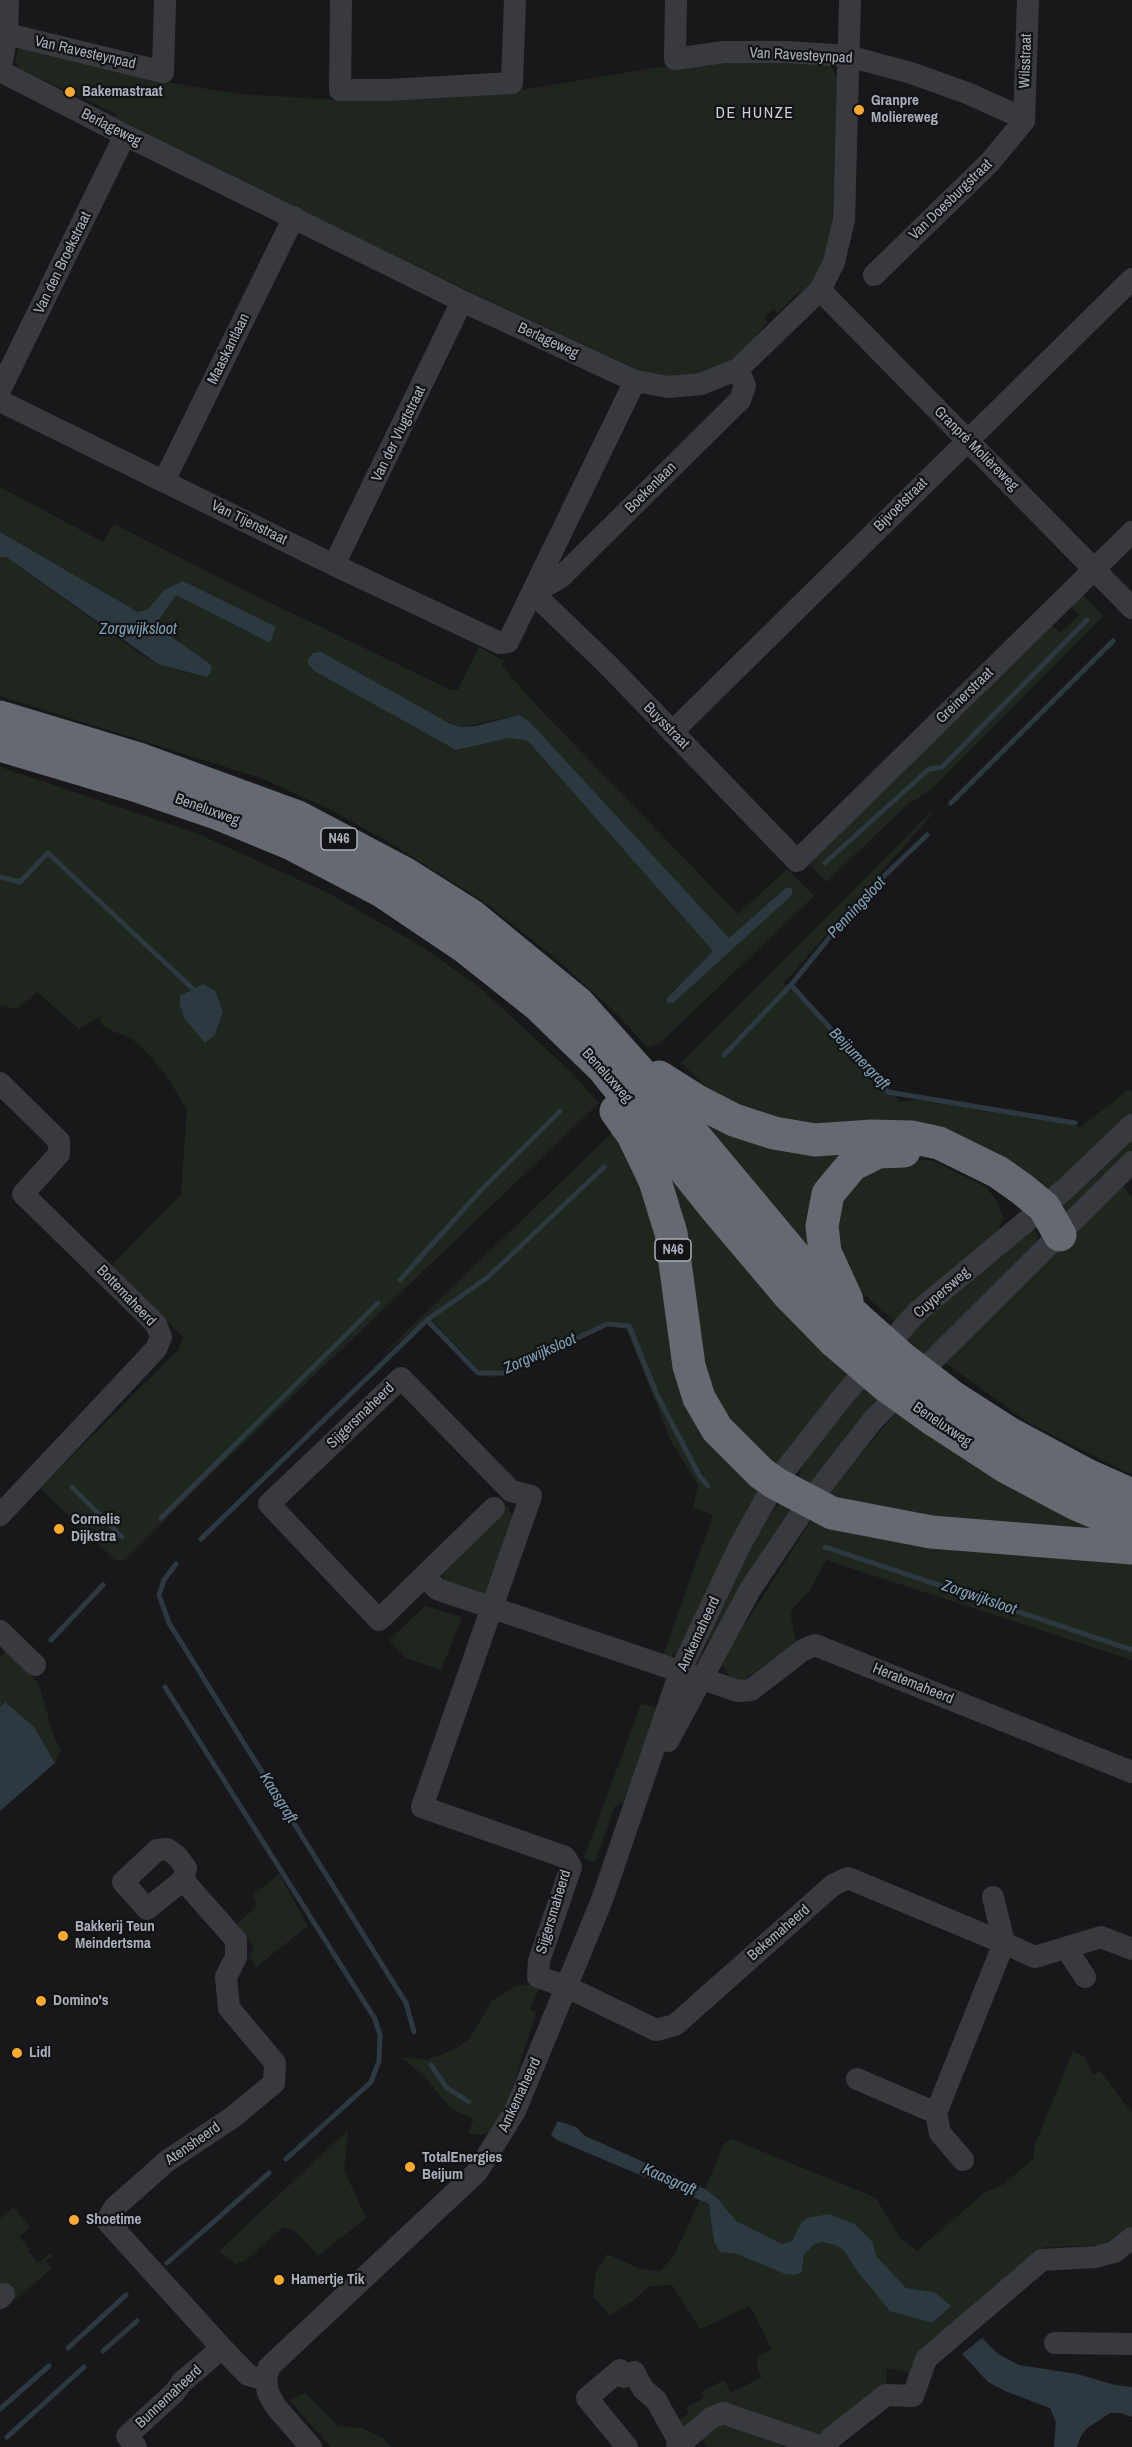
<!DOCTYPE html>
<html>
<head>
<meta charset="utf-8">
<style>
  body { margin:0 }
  canvas { display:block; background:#18181b }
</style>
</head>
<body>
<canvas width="1132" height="2447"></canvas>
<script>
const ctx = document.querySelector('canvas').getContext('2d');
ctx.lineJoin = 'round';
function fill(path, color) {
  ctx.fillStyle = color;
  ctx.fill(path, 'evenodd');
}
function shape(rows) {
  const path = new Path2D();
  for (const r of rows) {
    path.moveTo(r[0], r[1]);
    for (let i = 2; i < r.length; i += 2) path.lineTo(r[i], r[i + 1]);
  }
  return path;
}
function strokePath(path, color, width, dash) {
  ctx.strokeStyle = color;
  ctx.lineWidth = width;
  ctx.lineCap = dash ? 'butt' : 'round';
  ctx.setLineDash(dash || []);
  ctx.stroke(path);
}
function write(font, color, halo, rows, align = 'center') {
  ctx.font = font + ' "Archivo Narrow",sans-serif';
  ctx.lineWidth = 4.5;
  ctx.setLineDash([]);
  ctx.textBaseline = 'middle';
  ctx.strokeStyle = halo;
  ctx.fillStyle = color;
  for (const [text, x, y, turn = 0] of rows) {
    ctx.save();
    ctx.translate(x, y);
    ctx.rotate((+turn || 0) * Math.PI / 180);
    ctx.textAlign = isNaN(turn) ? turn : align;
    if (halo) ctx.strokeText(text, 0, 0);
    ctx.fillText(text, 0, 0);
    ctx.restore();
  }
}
fill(shape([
  [26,47,130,75,189,86,239,94,354,101,442,99,491,95,653,68,686,65,742,61,791,62,831,66,837,78,832,224,829,251,819,275,804,292,796,294,778,313,773,309,764,318,768,322,757,334,760,338,736,359,693,375,666,377,644,373,415,266,116,118,117,114,20,69,15,61,18,49],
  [0,487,103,542,114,524,248,592,449,689,458,690,479,647,504,661,502,666,535,704,738,914,787,869,814,896,659,1044,647,1047,616,1013,552,955,480,899,387,841,329,809,261,778,0,696,0,557,6,557,142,655,158,664,181,671,206,677,212,667,155,626,176,595,269,642,276,628,164,590,148,609,138,612,0,532],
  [308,664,461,727,519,715,529,721,729,938,787,887,666,998,713,951,528,741,509,738,456,750,314,671],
  [1080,592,1103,616,932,789,907,805,826,882,809,863,1050,623,1060,633,1079,615,1069,604],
  [0,767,196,833,328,893,421,946,478,986,570,1071,599,1103,210,1475,124,1561,115,1560,40,1488,179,1349,183,1337,112,1265,181,1194,187,1110,168,1078,149,1055,130,1037,112,1031,102,1025,99,1017,79,1029,37,992,17,1009,0,1005],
  [203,984,219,1027,215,1035,205,1043,180,1006,180,997],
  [933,813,784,983,901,1102,915,1100,969,1103,1081,1127,1129,1089,1132,1092,1132,1114,1059,1187,1045,1188,987,1157,771,1122,708,1088,681,1063,928,815],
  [700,1116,867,1150,812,1253,735,1158],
  [619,1126,636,1158,678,1331,759,1493,688,1635,675,1655,665,1657,663,1656,713,1515,693,1508,698,1485,671,1441,627,1331,620,1323,610,1322,492,1378,485,1376,430,1318,382,1355],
  [1132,1135,1132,1154,1069,1213,1063,1211,1061,1202],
  [652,1147,852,1375,780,1466,767,1461,714,1408],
  [896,1156,933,1161,986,1187,996,1200,1003,1217,996,1238,898,1324,859,1290,846,1272,832,1207,845,1180],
  [1121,1185,1132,1197,1132,1475,1029,1423,940,1359],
  [1032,1228,1038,1235,1037,1243,812,1486,801,1482,799,1475,803,1466,849,1403,915,1327],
  [896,1413,1113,1540,838,1506,829,1492],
  [782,1500,795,1504,711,1642,707,1641,735,1575,767,1520],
  [507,1505,515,1524,485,1599,449,1587,443,1579,442,1570],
  [811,1521,940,1544,1132,1558,1132,1660,826,1560,810,1590,790,1612,796,1642,744,1680,734,1681,720,1663],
  [425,1606,462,1617,441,1670,406,1658,389,1640],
  [8,1650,26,1666,40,1688,54,1737,61,1750,55,1763,34,1727,4,1702,0,1707,0,1657],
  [641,1704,658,1708,628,1801,615,1806,595,1862,584,1858],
  [279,1874,308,1926,256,1967,249,1955,254,1947,237,1924,257,1906,253,1895],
  [536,1984,539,1989,530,2009,536,2013,506,2107,490,2132,480,2135,468,2133,474,2119,451,2109,425,2077,401,2057,427,2060,455,2049,469,2039,492,2001,516,1986],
  [1073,2051,1084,2057,1093,2075,1100,2071,1132,2113,1132,2226,1102,2245,1044,2247,908,2379,908,2372,887,2368,886,2386,819,2439,755,2417,684,2430,677,2421,689,2414,686,2408,704,2398,701,2392,724,2380,731,2393,762,2377,758,2369,757,2357,772,2349,750,2306,700,2329,672,2285,649,2286,635,2299,610,2316,593,2296,596,2272,607,2254,640,2269,660,2271,674,2256,700,2200,710,2206,714,2242,726,2253,737,2254,785,2274,795,2275,803,2270,804,2254,815,2244,822,2242,836,2245,844,2249,857,2271,932,2322,950,2306,934,2292,906,2288,876,2256,873,2243,829,2214,807,2218,801,2223,792,2241,782,2244,736,2221,718,2199,705,2189,724,2144,732,2139,876,2198,900,2238,917,2251,984,2193,1004,2184,1034,2158,1034,2147],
  [348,2130,344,2170,366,2218,318,2256,294,2230,283,2227,245,2261,236,2264,219,2251],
  [13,2207,30,2227,19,2237,30,2249,28,2251,38,2263,50,2253,53,2256,46,2261,52,2268,16,2299,4,2286,0,2288,0,2219],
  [305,2393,338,2426,362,2428,384,2439,391,2447,331,2447,289,2400],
  [717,2423,753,2431,787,2447,707,2447,700,2436]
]), '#1e261e');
fill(shape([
  [0,532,138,612,148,609,164,590,183,581,276,627,270,643,176,595,155,626,208,662,212,667,210,674,206,677,158,664,6,557,0,557],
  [321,652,451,724,461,727,476,726,519,715,529,721,729,938,787,887,793,889,791,896,673,1003,668,1003,666,999,713,951,535,749,528,741,509,738,456,750,314,671,308,664,308,659,313,653],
  [203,984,215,991,223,1011,215,1035,205,1043,185,1019,180,1006,180,996],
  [5,1702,34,1727,55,1763,0,1811,0,1707],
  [558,2121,576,2127,585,2136,705,2189,718,2199,736,2221,782,2244,792,2241,801,2223,807,2218,829,2214,855,2224,873,2243,876,2256,906,2288,934,2292,951,2306,932,2323,890,2311,857,2271,844,2250,835,2245,822,2242,815,2244,804,2254,802,2272,795,2275,785,2274,737,2254,720,2252,714,2242,709,2204,557,2140,551,2135],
  [982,2338,998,2354,1019,2365,1077,2374,1115,2385,1132,2387,1132,2417,1120,2413,1110,2413,1086,2429,1081,2436,1077,2447,1054,2447,1056,2422,1050,2408,1005,2391,988,2382,962,2354]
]), '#2d3940');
strokePath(shape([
  [951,803,1113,641],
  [825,863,929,769,942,767,1087,620],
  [1,877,20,882,48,853,193,989],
  [791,985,888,1092,1075,1123],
  [724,1055,791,985,837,928,882,878,927,835],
  [400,1280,482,1189,560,1111],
  [427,1320,478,1373,503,1373,607,1324,629,1326,657,1395,700,1477,708,1486],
  [72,1487,122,1537],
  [161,1518,378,1303],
  [201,1539,427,1320,488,1277,604,1167],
  [825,1547,1132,1650],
  [176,1564,164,1580,159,1595,169,1623,406,2003,414,2032],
  [51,1640,103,1585],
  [165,1687,375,2019,380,2035,379,2061,371,2082,286,2159],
  [431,2065,446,2087,469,2102],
  [167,2263,269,2173],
  [68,2348,126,2295],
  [103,2351,137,2321],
  [0,2409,49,2366],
  [7,2437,84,2367]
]), '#2d3940', 5);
strokePath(shape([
  [341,0,340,90,389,90,512,83,515,0],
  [676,0,675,59,724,52,787,52,848,56,911,73,967,93,1014,114,1024,121],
  [7,34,163,72,165,0],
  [0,71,125,135,462,301,635,381,668,387,701,384,738,369,820,290,834,262,844,220,850,0],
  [0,71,7,34,8,0],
  [1024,121,1028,0],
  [874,275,990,162,1024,121],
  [820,290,1132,608],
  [738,369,745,386,740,400,560,578,533,593,608,665,797,861,1132,532],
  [0,390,125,135],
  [0,401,334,565,500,643,508,642,635,381],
  [164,481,294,217],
  [334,565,462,301],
  [672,732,1132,279],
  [0,1083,59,1141,59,1154,23,1194,156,1324,161,1337,156,1349,0,1515],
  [494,1508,379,1620,269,1504,401,1378,511,1491,531,1496,422,1807,565,1857,571,1867,539,1961,538,1977,565,1986,656,2030,675,2025,833,1885,848,1878,1004,1943,993,1897],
  [425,1576,437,1589,738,1691,751,1690,803,1650,815,1645,1132,1772],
  [0,1631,35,1665],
  [668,1741,751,1588,809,1502,873,1420,1132,1162],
  [183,1880,186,1868,177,1856,167,1849,157,1850,123,1882,147,1909,183,1880,236,1940,236,1957,226,1977,229,2008,275,2063,274,2083,233,2117,167,2161,114,2208,107,2221,222,2348,248,2375,266,2380],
  [1066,1948,1085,1977],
  [857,2079,936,2113,1004,1943,1035,1957,1101,1937,1132,1949],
  [936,2113,940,2133,963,2160],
  [0,2298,4,2294],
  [1055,2343,1132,2344],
  [136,2447,127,2436,175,2392,182,2382,222,2348],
  [311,2447,276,2407,268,2393,266,2380,269,2367,477,2172,515,2111,602,1900,680,1672,739,1547,775,1483,844,1395,916,1313,1065,1189,1132,1125],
  [627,2447,587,2398,620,2370,624,2377,634,2372,643,2389,656,2400,680,2443],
  [677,2447,711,2418,723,2413,822,2447],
  [826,2447,831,2438,886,2395,913,2396,926,2359,1042,2260,1096,2257,1114,2252,1132,2238]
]), '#393a40', 22);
strokePath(shape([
  [0,717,139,759,298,817,404,873,472,916,578,1003,669,1105,809,1273,856,1317],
  [0,745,134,785,219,814,292,844,382,891,465,947,537,1004,603,1068,713,1205,789,1295,834,1341],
  [659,1077,697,1101,734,1120,774,1133,815,1140,872,1136,911,1137,939,1143,998,1172,1022,1189,1044,1207,1060,1235],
  [616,1111,633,1135,655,1181,671,1233,689,1366,699,1398,717,1429,761,1473,775,1483,832,1513,931,1532,1132,1548],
  [847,1300,825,1252,822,1226,828,1194,852,1165,878,1152,904,1151],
  [954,1398,1007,1432,1087,1475,1132,1495],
  [934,1420,1006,1467,1074,1503,1132,1528]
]), '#656971', 33);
strokePath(shape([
  [856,1317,902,1358,954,1398],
  [834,1341,884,1384,934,1420]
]), '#656971', 33);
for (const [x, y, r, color] of [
  [70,92,6,"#fbaa2f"],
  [859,110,6,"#fbaa2f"],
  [59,1529,6,"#fbaa2f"],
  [63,1936,6,"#fbaa2f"],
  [41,2001,6,"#fbaa2f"],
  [17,2053,6,"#fbaa2f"],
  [410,2167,6,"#fbaa2f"],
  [74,2220,6,"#fbaa2f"],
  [279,2280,6,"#fbaa2f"]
]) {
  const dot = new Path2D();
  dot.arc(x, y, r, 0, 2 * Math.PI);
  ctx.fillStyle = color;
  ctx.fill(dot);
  strokePath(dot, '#131316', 2);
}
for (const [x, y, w] of [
  [339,839,36],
  [673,1250,36]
]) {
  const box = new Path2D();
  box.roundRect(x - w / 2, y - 11, w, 22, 4.5);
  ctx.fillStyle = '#131316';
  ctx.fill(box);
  strokePath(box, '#aab0bb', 1.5);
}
write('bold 14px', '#aab0bb', null, [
  ["N46",339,839],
  ["N46",673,1250]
]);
write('15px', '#aab0bb', '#131316', [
  ["Van Ravesteynpad",85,53,13],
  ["Van Ravesteynpad",801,56,3],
  ["Wilsstraat",1026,61,-88],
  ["Berlageweg",111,128,27],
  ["Van Doesburgstraat",951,200,-44],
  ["Van den Broekstraat",63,263,-64],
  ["Berlageweg",548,341,25],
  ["Maaskantlaan",229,349,-64],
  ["Van der Vlugtstraat",399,434,-64],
  ["Granpré Molièreweg",976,449,45],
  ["Boekenlaan",651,488,-45],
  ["Bijvoetstraat",901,505,-45],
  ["Van Tijenstraat",249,523,26],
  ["Greinerstraat",965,696,-44],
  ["Buysstraat",666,726,46],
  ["Beneluxweg",207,810,20],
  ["Beneluxweg",607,1076,48],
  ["Cuypersweg",942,1293,-41],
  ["Bottemaheerd",126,1296,46],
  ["Sijgersmaheerd",361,1416,-44],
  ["Beneluxweg",942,1425,34],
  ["Amkemaheerd",699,1634,-65],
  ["Heratemaheerd",913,1684,22],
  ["Sijgersmaheerd",554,1912,-73],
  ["Bekemaheerd",779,1933,-41],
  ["Amkemaheerd",520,2095,-65],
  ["Atensheerd",193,2144,-35],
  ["Bunnemaheerd",169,2397,-43]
]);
write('bold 15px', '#aab0bb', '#131316', [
  ["Bakemastraat",82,92],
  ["Granpre",871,101],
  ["Moliereweg",871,118],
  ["Cornelis",71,1520],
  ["Dijkstra",71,1537],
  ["Bakkerij Teun",75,1927],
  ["Meindertsma",75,1944],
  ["Domino's",53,2001],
  ["Lidl",29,2053],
  ["TotalEnergies",422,2158],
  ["Beijum",422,2175],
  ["Shoetime",86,2220],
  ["Hamertje Tik",291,2280]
], 'left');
ctx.letterSpacing = '1.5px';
write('16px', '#cbcfd7', '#131316', [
  ["DE HUNZE",755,114]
]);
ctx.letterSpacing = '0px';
write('italic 16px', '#7fa1b7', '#131316', [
  ["Zorgwijksloot",138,630],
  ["Penningsloot",857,908,-47],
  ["Beijumergraft",859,1059,46],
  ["Zorgwijksloot",540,1354,-24],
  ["Zorgwijksloot",979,1598,19],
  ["Kaasgraft",278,1798,58],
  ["Kaasgraft",669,2180,24]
]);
</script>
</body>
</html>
